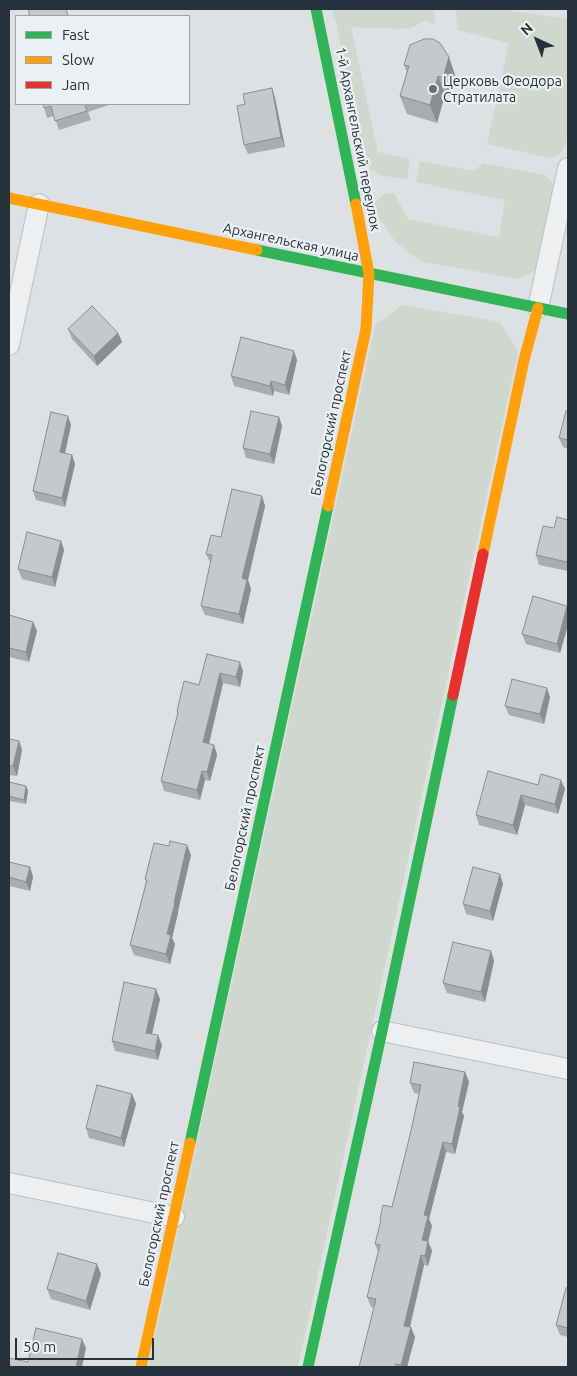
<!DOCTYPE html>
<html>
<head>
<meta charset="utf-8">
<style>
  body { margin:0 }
  #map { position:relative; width:577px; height:1376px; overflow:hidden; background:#dee1e4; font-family:Ubuntu,sans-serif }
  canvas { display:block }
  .frame { position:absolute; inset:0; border:10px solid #26323b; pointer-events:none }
  .legend { position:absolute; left:15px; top:15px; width:175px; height:90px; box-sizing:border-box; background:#ebf0f4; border:1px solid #9ca4aa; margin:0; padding:6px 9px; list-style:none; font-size:15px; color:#26323b }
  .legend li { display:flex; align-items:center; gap:10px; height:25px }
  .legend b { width:25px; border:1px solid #9ca4aa }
  .north { position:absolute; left:512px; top:15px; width:50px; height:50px; -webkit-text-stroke:4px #ebf0f4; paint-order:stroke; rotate:317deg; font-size:14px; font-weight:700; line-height:20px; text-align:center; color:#26323b }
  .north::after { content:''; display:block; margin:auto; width:18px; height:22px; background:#26323b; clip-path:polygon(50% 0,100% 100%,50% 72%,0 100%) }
  .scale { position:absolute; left:15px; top:1338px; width:139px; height:22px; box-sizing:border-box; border:2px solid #26323b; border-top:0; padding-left:6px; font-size:15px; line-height:18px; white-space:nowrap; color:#26323b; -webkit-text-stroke:4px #ebf0f4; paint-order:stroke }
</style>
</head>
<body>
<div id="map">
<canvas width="577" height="1376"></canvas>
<div class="frame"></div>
<ul class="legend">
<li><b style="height:6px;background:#30b455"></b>Fast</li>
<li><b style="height:6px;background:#ff9f0a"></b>Slow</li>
<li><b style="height:6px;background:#e5322d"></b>Jam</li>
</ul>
<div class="north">N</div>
<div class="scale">50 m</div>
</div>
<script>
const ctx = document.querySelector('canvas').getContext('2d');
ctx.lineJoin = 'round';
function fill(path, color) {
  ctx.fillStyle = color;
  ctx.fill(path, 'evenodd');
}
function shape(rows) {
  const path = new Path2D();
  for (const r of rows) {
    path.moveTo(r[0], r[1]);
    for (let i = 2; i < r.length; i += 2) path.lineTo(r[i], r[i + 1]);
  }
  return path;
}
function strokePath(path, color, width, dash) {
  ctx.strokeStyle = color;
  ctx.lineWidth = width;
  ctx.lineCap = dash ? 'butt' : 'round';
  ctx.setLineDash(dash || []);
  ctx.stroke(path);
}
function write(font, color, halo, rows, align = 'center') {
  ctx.font = font + ' Ubuntu,sans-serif';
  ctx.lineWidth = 4.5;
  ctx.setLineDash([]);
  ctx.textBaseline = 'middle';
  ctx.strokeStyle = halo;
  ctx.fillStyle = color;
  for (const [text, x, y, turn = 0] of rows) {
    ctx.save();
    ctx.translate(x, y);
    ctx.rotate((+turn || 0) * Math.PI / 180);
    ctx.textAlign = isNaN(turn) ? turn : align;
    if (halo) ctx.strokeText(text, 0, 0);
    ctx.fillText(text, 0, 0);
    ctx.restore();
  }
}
fill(shape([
  [332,9,434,9,435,24,424,21,411,28,400,29,351,27,378,152,410,159,407,180,380,175,372,170,363,159,337,26],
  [455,9,500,9,568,19,568,130,565,146,559,154,550,158,487,144,509,43,458,30],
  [420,161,474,171,483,163,544,175,551,181,556,192,539,266,530,274,519,279,423,262,409,253,395,241,377,216,373,205,384,194,394,193,408,219,499,237,505,200,416,182],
  [402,305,500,322,518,352,298,1367,148,1367,375,325]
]), '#d0d7cf');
const street = shape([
  [538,308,568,168],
  [9,345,39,204],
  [382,1031,568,1069],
  [9,1183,174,1217]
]);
strokePath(street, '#bcbfc2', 22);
strokePath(street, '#edeff0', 20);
strokePath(shape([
  [316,9,356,204],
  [257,250,568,314],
  [190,1143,328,506],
  [308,1367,382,1031,453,695]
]), '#30b455', 11);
strokePath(shape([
  [9,198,257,250],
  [328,506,366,329,369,274,356,204],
  [483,554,524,360,538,308],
  [141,1367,190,1143]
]), '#ff9f0a', 11);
strokePath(shape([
  [453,695,483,554]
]), '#e5322d', 11);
fill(shape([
  [449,57,455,75,449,96,445,94,437,123,407,114,400,96,407,73,404,65],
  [272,88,275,98,285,147,248,154,244,145,245,104],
  [43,104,112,104,88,112,91,120,59,130,54,116,47,118],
  [68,329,118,333,122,342,97,366,72,339],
  [297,360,289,395,274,391,273,396,234,386,231,376],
  [568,411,568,449,563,447,559,438],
  [279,417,282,426,274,464,246,458,243,448],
  [71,425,65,454,72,455,75,464,65,507,36,500,33,491],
  [262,496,265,506,248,580,251,589,243,624,205,615,201,606,211,564,206,554,221,537],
  [568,520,568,571,539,565,536,555],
  [61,541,64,550,55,587,22,579,18,569],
  [567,606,568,608,568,625,560,653,526,644,522,634],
  [9,615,33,622,37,631,29,662,9,657],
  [207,654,243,671,240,687,223,683,209,744,214,745,217,755,210,781,205,780,200,800,164,791,161,781,178,714,177,711,199,685],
  [550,697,544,724,509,715,505,706],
  [9,739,19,741,22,750,17,776,9,775],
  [9,782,26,786,28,791,26,804,9,801],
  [538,785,565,789,558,814,525,805,517,835,479,825,476,815],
  [191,855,178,911,178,913,172,938,175,944,170,964,134,955,130,945,146,882,145,879],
  [9,862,30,867,33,877,30,891,9,886],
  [503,884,493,921,466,914,463,904],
  [491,951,494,961,485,1002,447,993,443,983],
  [160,999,152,1034,162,1045,158,1060,115,1051,112,1041],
  [465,1072,469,1082,462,1112,464,1116,455,1154,446,1152,429,1219,432,1226,428,1241,432,1251,428,1266,424,1265,410,1327,415,1337,407,1367,359,1367,374,1308,371,1307,367,1297,378,1252,375,1244,381,1222,380,1219,392,1207,410,1135,419,1094,414,1093,410,1083],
  [132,1094,136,1104,124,1147,89,1138,86,1128],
  [101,1274,90,1310,51,1299,47,1289],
  [568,1288,568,1337,560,1335,556,1325]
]), '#aaadaf');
fill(shape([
  [449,57,455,75,449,96,443,78],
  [438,76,445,94,437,123,430,105],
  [272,88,275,98,285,147,281,137],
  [118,333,122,342,97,366,94,356],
  [294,351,297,360,289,395,285,385],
  [271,381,274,391,273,396,270,386],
  [68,416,71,425,63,461,60,452],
  [279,417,282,426,274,464,270,454],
  [72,455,75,464,65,507,62,498],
  [262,496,265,506,248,580,251,589,243,624,239,614,242,578],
  [61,541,64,550,55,587,52,577],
  [567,606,568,608,568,625,560,653,557,644],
  [33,622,37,631,29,662,26,652],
  [240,662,243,671,240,687,236,677],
  [220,673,223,683,207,752,203,742],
  [547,688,550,697,544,724,540,714],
  [19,741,22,750,17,776,13,766],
  [214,745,217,755,210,781,207,772],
  [202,771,205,780,200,800,197,790],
  [561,780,565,789,558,814,555,804],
  [26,786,28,791,26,804,24,800],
  [521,795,525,805,517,835,513,825],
  [187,845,191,855,178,911,178,913,172,938,175,944,170,964,166,954,167,934,174,903],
  [30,867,33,877,30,891,26,882],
  [500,874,503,884,493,921,490,911],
  [491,951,494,961,485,1002,481,992],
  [156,989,160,999,150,1042,146,1033],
  [158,1035,162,1045,158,1060,155,1051],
  [465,1072,469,1082,462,1112,464,1116,455,1154,452,1144,458,1106],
  [132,1094,136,1104,124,1147,121,1138],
  [443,1142,446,1152,429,1219,432,1226,426,1250,422,1240,424,1215],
  [428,1241,432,1251,428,1266,425,1256],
  [421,1255,424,1265,408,1335,404,1326],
  [97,1264,101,1274,90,1310,86,1301],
  [411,1327,415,1337,407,1367,402,1367,401,1365],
  [82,1339,86,1348,82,1367,76,1367]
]), '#8b8d8f');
const building = shape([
  [28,9,66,9,68,16,30,16,28,9],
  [424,39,433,39,440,43,449,57,443,78,438,76,430,105,400,96,409,66,404,65,410,45,424,39],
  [272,88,281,137,244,145,237,106,245,104,243,94,272,88],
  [43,104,85,104,87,111,55,121,51,106,44,108,43,104],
  [92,306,118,333,94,356,68,329,92,306],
  [241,337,294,351,285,385,271,381,270,386,231,376,241,337],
  [251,411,279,417,270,454,243,448,251,411],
  [566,411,568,411,568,440,559,438,566,411],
  [51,412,68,416,60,452,72,455,62,498,33,491,51,412],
  [232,489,262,496,242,578,247,580,239,614,201,606,212,555,206,554,211,535,221,537,232,489],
  [557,517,568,520,568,559,567,562,536,555,543,526,554,528,557,517],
  [27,532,61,541,52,577,18,569,27,532],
  [533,596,567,606,557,644,522,634,533,596],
  [9,615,33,622,26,652,9,648,9,615],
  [207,654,240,662,236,677,220,673,203,742,214,745,207,772,202,771,197,790,161,781,178,712,177,711,184,681,199,685,207,654],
  [512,679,547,688,540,714,505,706,512,679],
  [9,739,19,741,13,766,9,766,9,739],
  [488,771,538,785,541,774,561,780,555,804,521,795,513,825,476,815,488,771],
  [9,782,26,786,24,800,9,796,9,782],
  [170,841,187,845,174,903,175,903,167,934,171,935,166,954,130,945,147,880,145,879,154,843,169,846,170,841],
  [9,862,30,867,26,882,9,877,9,862],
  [473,867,500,874,490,911,463,904,473,867],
  [453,942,491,951,481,992,443,983,453,942],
  [124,982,156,989,146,1033,158,1035,155,1051,112,1041,124,982],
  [414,1062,465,1072,458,1106,460,1107,452,1144,443,1142,424,1215,428,1216,422,1240,428,1241,425,1256,421,1255,404,1326,411,1327,401,1365,396,1364,395,1367,359,1367,376,1299,367,1297,380,1245,375,1244,381,1220,380,1219,383,1205,392,1207,410,1135,421,1085,410,1083,414,1062],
  [97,1085,132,1094,121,1138,86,1128,97,1085],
  [58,1253,97,1264,86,1301,47,1289,58,1253],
  [566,1288,568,1288,568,1328,556,1325,566,1288],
  [36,1328,82,1339,76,1367,9,1367,9,1358,28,1362,36,1328]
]);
fill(building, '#c6c9cc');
strokePath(building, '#8b8d8f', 1);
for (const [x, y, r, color] of [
  [433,89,5,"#666f76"]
]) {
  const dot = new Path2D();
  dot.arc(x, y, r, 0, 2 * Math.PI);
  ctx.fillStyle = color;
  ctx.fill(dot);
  strokePath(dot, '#ebf0f4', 2);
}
write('14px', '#26323b', '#ebf0f4', [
  ["Церковь Феодора",443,81],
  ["Стратилата",443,97]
], 'left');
write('14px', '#26323b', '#ebf0f4', [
  ["1-й Архангельский переулок",358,139,79],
  ["Архангельская улица",291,242,12],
  ["Белогорский проспект",331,423,-78],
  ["Белогорский проспект",245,818,-78],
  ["Белогорский проспект",159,1214,-78]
]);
</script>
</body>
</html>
